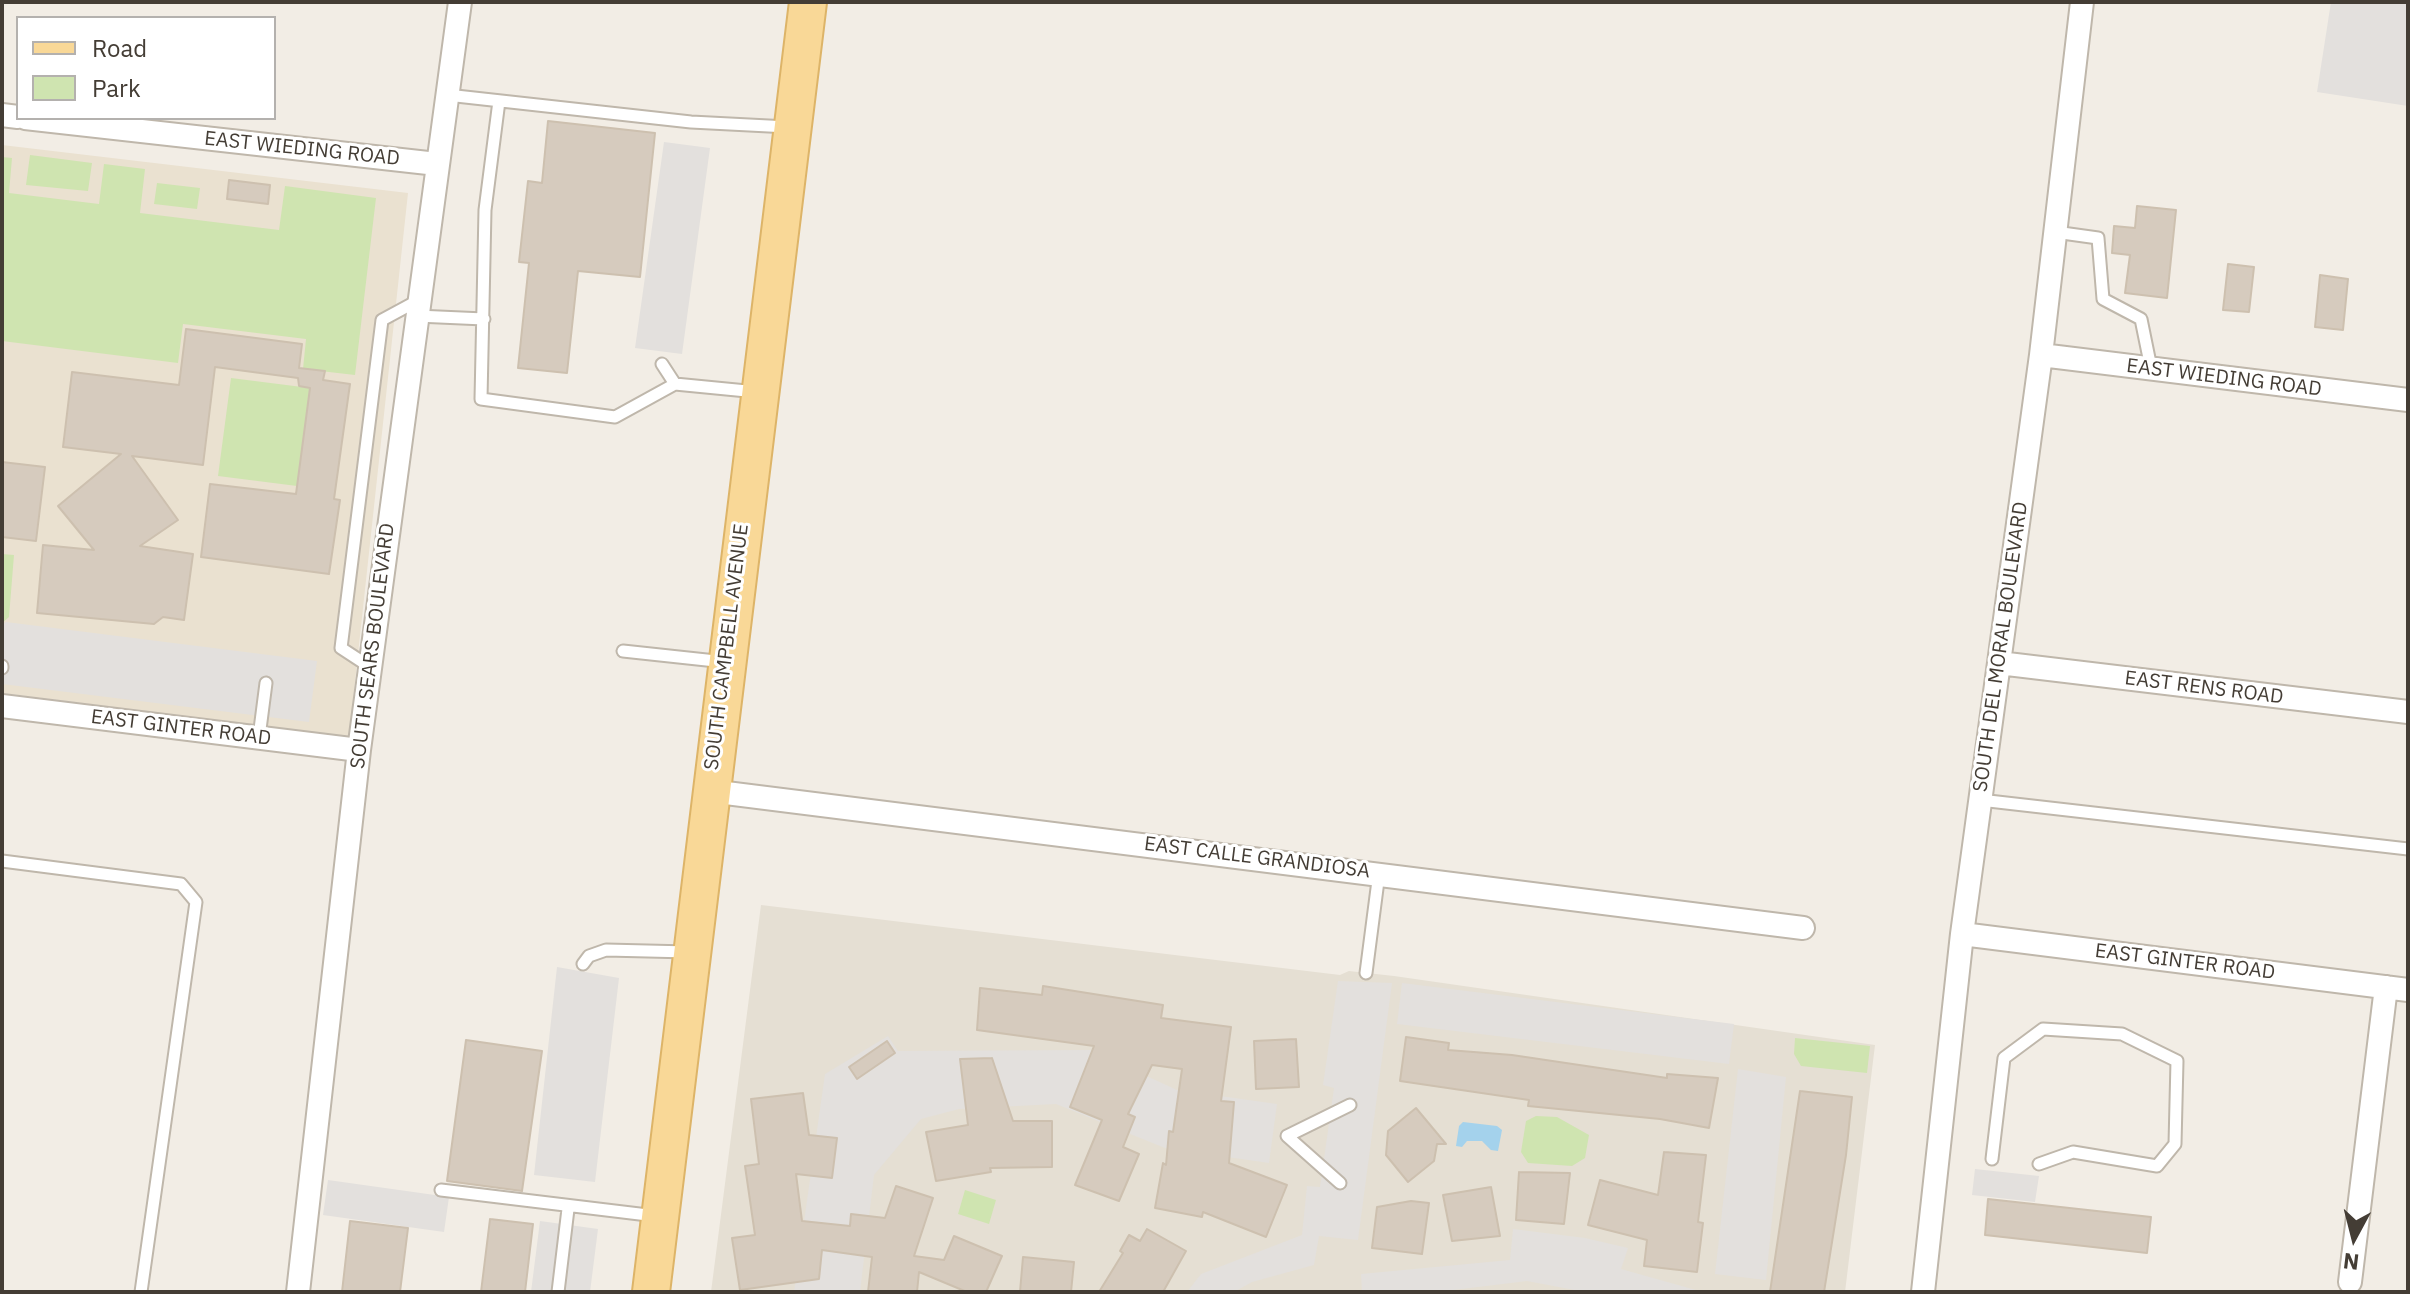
<!DOCTYPE html>
<html>
<head>
<meta charset="utf-8">
<style>
  body { margin:0 }
  #map { position:relative; width:2410px; height:1294px; overflow:hidden; background:#f2ede5; font-family:"IBM Plex Sans",sans-serif }
  canvas { display:block }
  .frame { position:absolute; inset:0; border:4px solid #443d35; pointer-events:none }
  .legend { position:absolute; left:16px; top:16px; width:260px; height:104px; box-sizing:border-box; background:#fff; border:2px solid #b4b1ae; margin:0; padding:10px 14px; list-style:none; font-size:24px; color:#443d35 }
  .legend li { display:flex; align-items:center; gap:16px; height:40px }
  .legend b { width:40px; border:2px solid #b4b1ae }
  .north { position:absolute; left:2314px; top:1198px; width:80px; height:80px; -webkit-text-stroke:6px #fff; paint-order:stroke; rotate:187deg; font-size:22px; font-weight:700; line-height:32px; text-align:center; color:#443d35 }
  .north::after { content:''; display:block; margin:auto; width:28px; height:36px; background:#443d35; clip-path:polygon(50% 0,100% 100%,50% 72%,0 100%) }
</style>
</head>
<body>
<div id="map">
<canvas width="2410" height="1294"></canvas>
<div class="frame"></div>
<ul class="legend">
<li><b style="height:10px;background:#f9d897"></b>Road</li>
<li><b style="height:22px;background:#cfe4b0"></b>Park</li>
</ul>
<div class="north">N</div>
</div>
<script>
const ctx = document.querySelector('canvas').getContext('2d');
ctx.lineJoin = 'round';
function fill(path, color) {
  ctx.fillStyle = color;
  ctx.fill(path, 'evenodd');
}
function shape(rows) {
  const path = new Path2D();
  for (const r of rows) {
    path.moveTo(r[0], r[1]);
    for (let i = 2; i < r.length; i += 2) path.lineTo(r[i], r[i + 1]);
  }
  return path;
}
function strokePath(path, color, width, dash) {
  ctx.strokeStyle = color;
  ctx.lineWidth = width;
  ctx.lineCap = dash ? 'butt' : 'round';
  ctx.setLineDash(dash || []);
  ctx.stroke(path);
}
function write(font, color, halo, rows, align = 'center') {
  ctx.font = font + ' "IBM Plex Sans",sans-serif';
  ctx.lineWidth = 6;
  ctx.setLineDash([]);
  ctx.textBaseline = 'middle';
  ctx.strokeStyle = halo;
  ctx.fillStyle = color;
  for (const [text, x, y, turn = 0] of rows) {
    ctx.save();
    ctx.translate(x, y);
    ctx.rotate((+turn || 0) * Math.PI / 180);
    ctx.textAlign = isNaN(turn) ? turn : align;
    if (halo) ctx.strokeText(text, 0, 0);
    ctx.fillText(text, 0, 0);
    ctx.restore();
  }
}
fill(shape([
  [761,905,1340,975,1349,971,1394,976,1875,1045,1845,1292,711,1292]
]), '#e5dfd3');
fill(shape([
  [2,145,408,193,349,737,2,693]
]), '#eae1d0');
fill(shape([
  [30,155,92,163,88,191,26,185],
  [2,157,12,158,9,193,99,204,104,164,145,169,140,213,279,230,285,186,376,198,355,375,303,369,306,339,183,324,178,363,2,341],
  [157,183,200,188,197,209,154,204],
  [231,378,310,388,297,486,218,476],
  [2,554,14,555,9,617,2,623],
  [1795,1038,1870,1046,1867,1073,1801,1066,1794,1054],
  [1536,1116,1557,1117,1589,1135,1585,1158,1572,1166,1528,1163,1521,1152,1526,1121],
  [965,1190,996,1200,989,1224,958,1214]
]), '#cfe4b0');
fill(shape([
  [2331,2,2408,2,2408,106,2317,92],
  [664,142,710,148,682,354,635,348],
  [6,622,317,661,309,722,2,684,2,625],
  [557,967,619,978,595,1182,534,1175],
  [1338,981,1392,983,1358,1240,1319,1236,1314,1265,1252,1282,1234,1292,1187,1292,1201,1274,1302,1235,1307,1186,1320,1187,1334,1088,1323,1085],
  [1402,983,1734,1024,1729,1064,1397,1024],
  [888,1036,898,1051,1090,1050,1177,1090,1277,1104,1269,1163,1165,1148,1056,1104,959,1109,921,1119,874,1175,860,1292,794,1292,825,1074],
  [1738,1069,1786,1077,1766,1280,1715,1274],
  [1975,1169,2039,1176,2035,1202,1972,1195],
  [328,1180,449,1197,444,1232,323,1215],
  [540,1221,598,1229,590,1292,531,1292],
  [1513,1229,1585,1238,1628,1248,1621,1269,1703,1292,1585,1292,1527,1281,1437,1292,1362,1292,1361,1274,1510,1260]
]), '#e3e0dd');
fill(shape([
  [1463,1122,1497,1126,1502,1130,1498,1151,1491,1150,1482,1141,1467,1141,1462,1147,1456,1146,1459,1126]
]), '#a4d2ec');
const building = shape([
  [548,121,655,133,640,277,578,271,567,373,518,368,529,263,519,262,528,181,542,183,548,121],
  [229,180,270,185,268,204,227,199,229,180],
  [2137,206,2176,210,2167,298,2125,293,2130,255,2112,253,2114,226,2135,228,2137,206],
  [2228,264,2254,267,2249,312,2223,310,2228,264],
  [2320,275,2348,279,2343,330,2315,327,2320,275],
  [186,329,302,344,299,368,325,371,323,380,350,384,334,499,340,500,329,574,201,557,210,484,296,494,310,388,299,386,298,378,215,367,203,465,132,456,178,520,140,546,193,554,184,620,163,617,154,624,37,613,43,545,94,550,58,506,121,454,63,447,72,372,179,385,186,329],
  [2,462,45,467,36,541,2,537,2,462],
  [1043,986,1163,1005,1161,1018,1231,1027,1221,1101,1234,1102,1229,1163,1287,1185,1266,1237,1203,1212,1202,1217,1155,1208,1163,1163,1166,1165,1169,1131,1173,1132,1182,1069,1152,1065,1128,1114,1135,1117,1123,1147,1139,1154,1119,1201,1075,1185,1102,1120,1070,1107,1094,1046,977,1030,980,988,1042,995,1043,986],
  [1406,1037,1449,1043,1448,1050,1512,1055,1667,1078,1667,1074,1718,1078,1709,1128,1660,1119,1528,1106,1529,1100,1400,1081,1406,1037],
  [1296,1039,1299,1087,1256,1089,1254,1041,1296,1039],
  [466,1040,542,1051,522,1191,447,1181,466,1040],
  [887,1041,895,1053,857,1079,849,1067,887,1041],
  [992,1058,1013,1121,1052,1121,1052,1167,990,1168,991,1172,936,1181,926,1132,968,1125,960,1059,992,1058],
  [1800,1091,1852,1097,1846,1155,1824,1292,1770,1292,1800,1091],
  [803,1093,809,1135,837,1138,832,1178,796,1174,802,1221,850,1226,851,1214,885,1218,896,1186,933,1198,914,1256,944,1260,954,1236,1002,1256,986,1292,967,1292,919,1272,917,1292,868,1292,872,1257,822,1250,819,1279,740,1290,732,1238,755,1235,745,1166,759,1164,751,1099,803,1093],
  [1416,1108,1446,1144,1437,1144,1434,1161,1408,1182,1386,1155,1388,1131,1416,1108],
  [1664,1152,1706,1155,1698,1222,1703,1223,1697,1272,1644,1266,1647,1240,1588,1225,1600,1180,1658,1195,1664,1152],
  [1519,1172,1570,1173,1564,1224,1516,1220,1519,1172],
  [1491,1187,1500,1236,1452,1241,1443,1195,1491,1187],
  [1988,1199,2151,1217,2147,1253,1985,1235,1988,1199],
  [1411,1201,1429,1203,1422,1254,1372,1248,1377,1207,1411,1201],
  [490,1219,533,1224,525,1292,481,1292,490,1219],
  [350,1221,408,1228,400,1292,342,1292,350,1221],
  [1147,1229,1186,1251,1163,1292,1099,1292,1123,1253,1120,1251,1129,1235,1140,1241,1147,1229],
  [1023,1257,1074,1262,1071,1292,1020,1292,1023,1257]
]);
fill(building, '#d6cbbe');
strokePath(building, '#cdc0af', 2);
const service = shape([
  [447,95,691,122,788,127],
  [499,101,485,210,481,399,615,417,675,384],
  [2055,232,2098,238,2103,299,2141,319,2151,368],
  [417,316,484,319],
  [662,364,675,384,757,392],
  [623,651,725,662],
  [370,667,341,648,382,320,419,300],
  [2,668,2,666],
  [259,737,266,683],
  [1980,800,2408,849],
  [2,861,181,884,196,902,141,1292],
  [583,964,589,956,606,950,689,952],
  [1366,973,1379,873],
  [1992,1159,2004,1058,2043,1029,2122,1034,2177,1061,2175,1144,2157,1166,2073,1152,2039,1164],
  [1340,1183,1287,1136,1350,1105],
  [441,1190,656,1216],
  [558,1292,568,1209]
]);
const minor = shape([
  [2,115,18,117],
  [25,118,437,164],
  [2041,355,2408,400],
  [1999,663,2408,712],
  [2,706,359,750],
  [710,791,1803,928],
  [1962,934,2408,990],
  [2350,1282,2386,987],
  [298,1292,359,750,460,2],
  [1923,1292,1962,934,2041,355,2082,2]
]);
const primary = shape([
  [651,1292,808,2]
]);
strokePath(service, '#bfb7ab', 15);
strokePath(minor, '#bfb7ab', 26);
strokePath(primary, '#ddb468', 40);
strokePath(service, '#fff', 11);
strokePath(minor, '#fff', 22);
strokePath(primary, '#f9d897', 36);
write('20px', '#443d35', '#fff', [
  ["EAST WIEDING ROAD",302,149,6],
  ["EAST WIEDING ROAD",2224,378,7],
  ["SOUTH SEARS BOULEVARD",373,646,-83],
  ["SOUTH CAMPBELL AVENUE",727,647,-83],
  ["SOUTH DEL MORAL BOULEVARD",2001,647,-82],
  ["EAST RENS ROAD",2204,688,7],
  ["EAST GINTER ROAD",181,728,7],
  ["EAST CALLE GRANDIOSA",1257,858,7],
  ["EAST GINTER ROAD",2185,962,7]
]);
</script>
</body>
</html>
